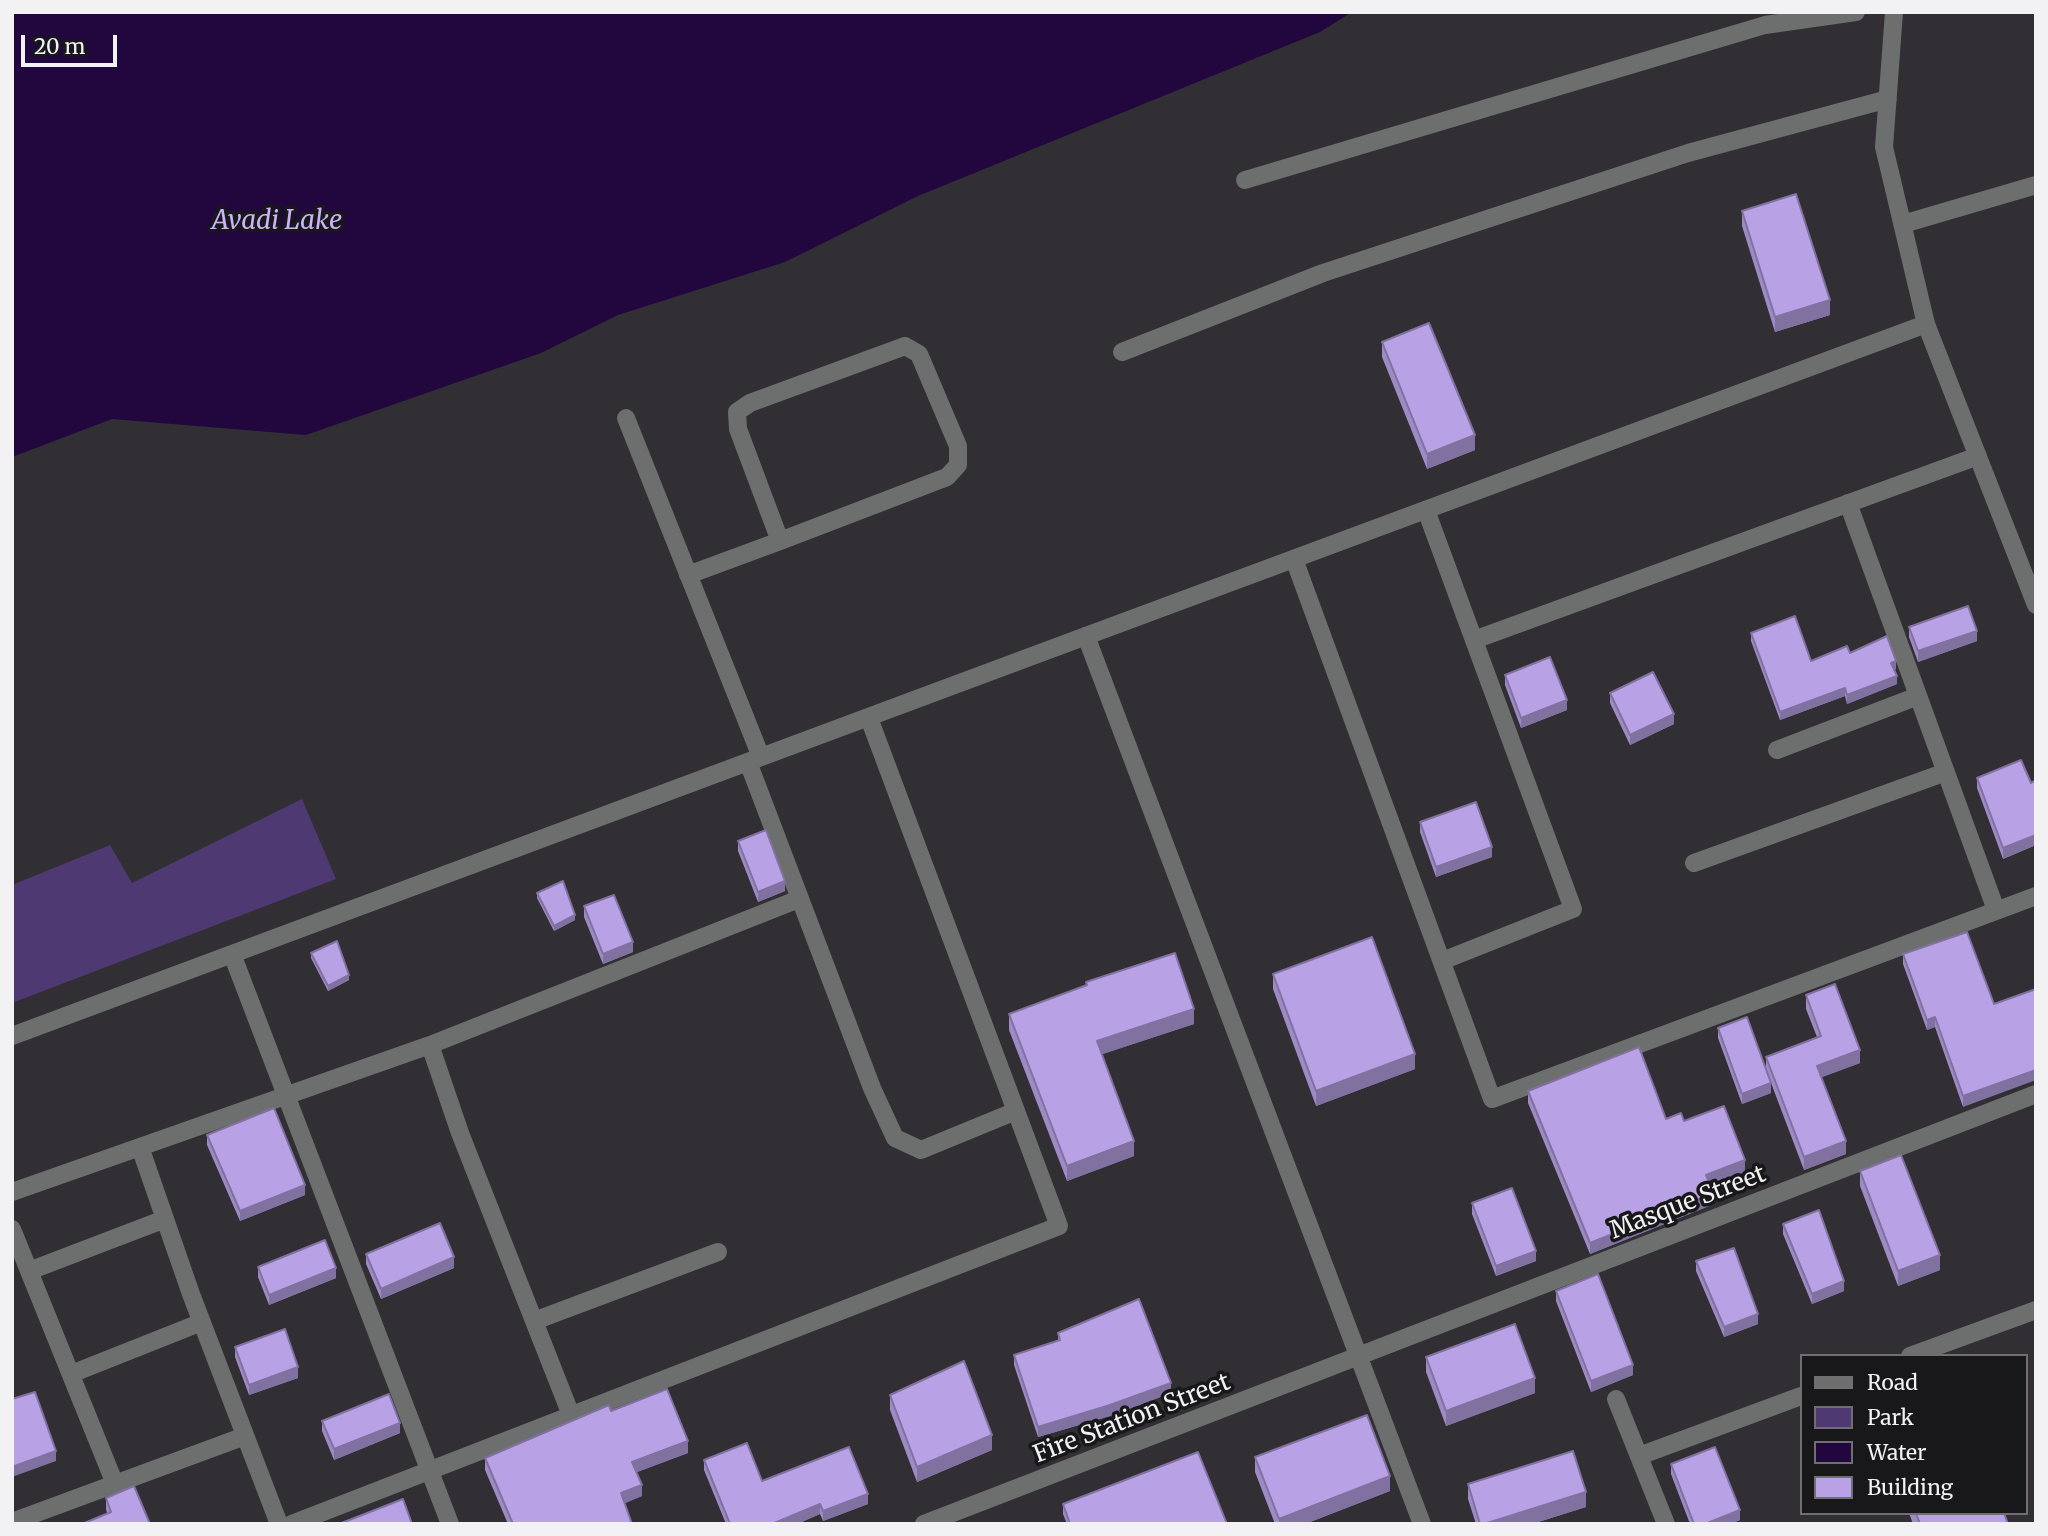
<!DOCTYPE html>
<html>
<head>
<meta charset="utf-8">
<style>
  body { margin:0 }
  #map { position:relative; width:2048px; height:1536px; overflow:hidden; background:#312f33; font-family:Merriweather,serif }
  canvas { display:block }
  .frame { position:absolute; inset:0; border:14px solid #f2f1f4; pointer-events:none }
  .legend { position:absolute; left:1800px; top:1354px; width:228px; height:161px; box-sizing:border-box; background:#18181a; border:2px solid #6f6f71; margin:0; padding:9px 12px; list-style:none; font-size:21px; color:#f2f1f4 }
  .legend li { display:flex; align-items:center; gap:14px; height:35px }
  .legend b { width:35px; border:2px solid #6f6f71 }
  .scale { position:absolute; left:21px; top:35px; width:96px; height:32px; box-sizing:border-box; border:4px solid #f2f1f4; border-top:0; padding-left:9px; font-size:21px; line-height:24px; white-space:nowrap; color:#f2f1f4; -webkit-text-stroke:5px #18181a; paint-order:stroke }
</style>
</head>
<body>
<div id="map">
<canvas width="2048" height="1536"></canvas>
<div class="frame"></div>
<ul class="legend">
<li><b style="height:9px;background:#6c6f6e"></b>Road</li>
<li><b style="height:19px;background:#4f3973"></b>Park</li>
<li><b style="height:19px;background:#22073f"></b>Water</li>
<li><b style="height:19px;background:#b8a1e5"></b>Building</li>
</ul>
<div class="scale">20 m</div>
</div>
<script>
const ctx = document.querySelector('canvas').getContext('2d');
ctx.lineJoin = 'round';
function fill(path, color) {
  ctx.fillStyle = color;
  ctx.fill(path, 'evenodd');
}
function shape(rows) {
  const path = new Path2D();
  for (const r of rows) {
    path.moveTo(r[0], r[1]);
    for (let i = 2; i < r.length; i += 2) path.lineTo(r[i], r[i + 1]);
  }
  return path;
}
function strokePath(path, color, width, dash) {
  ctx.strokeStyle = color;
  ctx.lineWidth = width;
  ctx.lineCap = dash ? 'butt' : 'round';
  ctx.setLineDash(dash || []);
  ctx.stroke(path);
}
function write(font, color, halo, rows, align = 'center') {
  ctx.font = font + ' Merriweather,serif';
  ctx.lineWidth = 7;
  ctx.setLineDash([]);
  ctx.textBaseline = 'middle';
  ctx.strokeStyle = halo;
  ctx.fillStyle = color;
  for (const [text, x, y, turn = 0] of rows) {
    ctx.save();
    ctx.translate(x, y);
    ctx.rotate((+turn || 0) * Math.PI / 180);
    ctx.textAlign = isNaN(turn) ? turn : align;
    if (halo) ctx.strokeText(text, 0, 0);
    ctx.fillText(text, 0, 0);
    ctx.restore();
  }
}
fill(shape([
  [302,799,336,879,12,1003,12,885,110,845,132,883]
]), '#4f3973');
fill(shape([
  [12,12,1352,12,1320,32,918,196,785,262,618,315,541,353,306,435,112,419,12,457]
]), '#22073f');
strokePath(shape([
  [1894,12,1884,147,1926,324,2036,605],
  [1245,180,1765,25,1856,12],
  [1903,224,2036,185],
  [1122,352,1323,273,1688,153,1888,99],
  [626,418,761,757],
  [1848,503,1996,910],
  [1426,510,1573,909,1442,961],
  [1294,559,1492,1099,2036,896],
  [688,575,780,541,947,477,958,465,958,446,919,354,905,346,750,403,737,412,738,429,780,541],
  [1474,640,1978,456],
  [1777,750,1918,696],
  [748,762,872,1088,895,1138,921,1150,1016,1111],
  [1694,863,1946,772],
  [232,954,450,1524],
  [12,1036,1086,636],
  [430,1045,460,1133,571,1415],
  [140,1147,191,1294,279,1524],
  [12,1192,430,1045,799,899],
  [12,1229,115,1484],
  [29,1271,165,1219],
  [534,1321,718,1252],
  [1910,1356,2036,1310],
  [71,1374,202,1322],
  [1616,1399,1666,1524],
  [1639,1456,1801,1396],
  [12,1522,245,1436],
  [292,1524,1059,1226,869,718],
  [924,1524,2036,1094]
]), '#6c6f6e', 18);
strokePath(shape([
  [1422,1524,1086,636,1926,324]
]), '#6c6f6e', 18);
fill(shape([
  [1742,211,1830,315,1775,332,1742,226],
  [1382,342,1475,450,1427,469,1382,357],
  [1909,627,1977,641,1918,662,1909,637],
  [1751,633,1811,661,1850,653,1896,669,1894,670,1897,684,1847,704,1845,696,1780,720,1751,641],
  [1505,675,1567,710,1521,728,1505,685],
  [1610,693,1674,724,1630,745,1610,703],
  [1977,778,2031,783,2036,780,2036,845,2003,859,1977,788],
  [1420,822,1492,857,1436,877,1420,832],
  [738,841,785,891,758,902,738,851],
  [537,893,575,920,554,931,537,898],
  [584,906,633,952,603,964,584,917],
  [311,953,349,980,328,991,311,958],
  [1903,954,1994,1004,1963,1107,1935,1027,1927,1030,1903,964],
  [1273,974,1415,1069,1316,1106,1273,989],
  [1086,982,1194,1024,1102,1054,1134,1156,1067,1181,1009,1030,1009,1014,1086,986],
  [1806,995,1860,1063,1822,1077,1846,1154,1804,1170,1771,1083,1771,1093,1742,1104,1718,1038,1718,1028,1766,1070,1766,1057,1817,1037,1806,1009],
  [1528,1091,1666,1119,1684,1121,1745,1172,1710,1185,1714,1204,1590,1254,1528,1103],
  [207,1135,305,1195,240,1221,207,1145],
  [1860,1171,1940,1270,1898,1286,1860,1186],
  [1472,1203,1536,1261,1496,1276,1472,1214],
  [1783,1224,1844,1291,1812,1304,1783,1234],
  [366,1254,454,1268,381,1299,366,1264],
  [1696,1261,1758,1324,1724,1337,1696,1271],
  [258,1267,336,1278,269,1305,258,1277],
  [1556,1291,1633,1375,1591,1392,1556,1301],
  [1058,1333,1171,1393,1110,1416,1038,1437,1014,1365,1014,1355,1058,1340],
  [235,1347,298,1378,249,1395,235,1357],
  [1426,1357,1535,1393,1446,1426,1426,1372],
  [890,1395,992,1450,917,1482,890,1410],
  [611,1411,688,1453,637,1472,642,1496,624,1503,632,1524,508,1524,485,1470,485,1458],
  [322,1421,400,1433,334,1460,322,1431],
  [1255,1457,1390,1491,1305,1524,1275,1524,1255,1472],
  [704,1460,762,1481,868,1504,823,1521,820,1514,797,1524,726,1524,704,1470],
  [1671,1464,1740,1520,1730,1524,1690,1524,1671,1474],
  [1468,1484,1586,1507,1532,1524,1476,1524,1468,1499],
  [106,1498,150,1524,107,1513,106,1509],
  [1063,1504,1227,1524,1067,1524,1063,1514],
  [1909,1513,2004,1513,2008,1524,1913,1524]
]), '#9e8ac5');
fill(shape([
  [1830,300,1830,315,1775,332,1775,317],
  [1475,435,1475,450,1427,469,1427,454],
  [1977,631,1977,641,1918,662,1918,651],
  [1896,661,1896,669,1891,671,1891,663],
  [1897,676,1897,684,1847,704,1847,695],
  [1845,688,1845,696,1780,720,1780,712],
  [1567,700,1567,710,1521,728,1521,718],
  [1674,714,1674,724,1630,745,1630,735],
  [2036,835,2036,845,2003,859,2003,848],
  [1492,847,1492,857,1436,877,1436,867],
  [785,881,785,891,758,902,758,892],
  [575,915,575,920,554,931,554,926],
  [633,942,633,952,603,964,603,954],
  [349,975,349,980,328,991,328,986],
  [1194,1009,1194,1024,1097,1056,1097,1041],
  [1935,1017,1935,1027,1927,1030,1927,1020],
  [1860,1050,1860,1063,1817,1079,1817,1066],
  [1415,1054,1415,1069,1316,1106,1316,1091],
  [2036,1070,2036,1080,1963,1107,1963,1096],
  [1771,1083,1771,1093,1742,1104,1742,1094],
  [1134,1141,1134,1156,1067,1181,1067,1166],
  [1846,1141,1846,1154,1804,1170,1804,1157],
  [1745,1160,1745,1172,1706,1187,1706,1175],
  [305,1185,305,1195,240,1221,240,1211],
  [1714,1193,1714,1204,1590,1254,1590,1243],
  [1536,1251,1536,1261,1496,1276,1496,1266],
  [1940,1255,1940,1270,1898,1286,1898,1271],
  [454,1257,454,1268,381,1299,381,1289],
  [336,1268,336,1278,269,1305,269,1295],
  [1844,1281,1844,1291,1812,1304,1812,1294],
  [1758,1314,1758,1324,1724,1337,1724,1327],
  [1633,1365,1633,1375,1591,1392,1591,1381],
  [298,1367,298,1378,249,1395,249,1385],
  [1535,1378,1535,1393,1446,1426,1446,1411],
  [1171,1383,1171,1393,1110,1416,1038,1437,1038,1427],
  [400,1423,400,1433,334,1460,334,1449],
  [992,1435,992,1450,917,1482,917,1467],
  [688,1441,688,1453,632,1474,632,1462],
  [56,1451,56,1461,12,1477,12,1467],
  [1390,1476,1390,1491,1305,1524,1279,1524,1279,1519],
  [642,1485,642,1496,621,1505,621,1493],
  [1586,1492,1586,1507,1532,1524,1484,1524],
  [868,1494,868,1504,823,1521,823,1511],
  [820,1504,820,1514,797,1524,772,1524],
  [1740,1510,1740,1520,1730,1524,1705,1524]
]), '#8171a0');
const building = shape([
  [1796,194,1830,300,1775,317,1742,211,1796,194],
  [1429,323,1475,435,1427,454,1382,342,1429,323],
  [1968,606,1977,631,1918,651,1909,627,1968,606],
  [1795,616,1811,661,1847,646,1850,653,1887,636,1896,661,1891,663,1897,676,1847,695,1845,688,1780,712,1751,633,1795,616],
  [1550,657,1567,700,1521,718,1505,675,1550,657],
  [1653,672,1674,714,1630,735,1610,693,1653,672],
  [2021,760,2031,783,2036,780,2036,835,2003,848,1977,778,2021,760],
  [1476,802,1492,847,1436,867,1420,822,1476,802],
  [766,830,785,881,758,892,738,841,766,830],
  [563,881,575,915,554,926,537,893,563,881],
  [614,895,633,942,603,954,584,906,614,895],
  [1967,932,1994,1004,2036,989,2036,1070,1963,1096,1935,1017,1927,1020,1903,954,1967,932],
  [1372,937,1415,1054,1316,1091,1273,974,1372,937],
  [337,941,349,975,328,986,311,953,337,941],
  [1175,953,1194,1009,1097,1041,1134,1141,1067,1166,1009,1014,1087,985,1086,982,1175,953],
  [1835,984,1860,1050,1817,1066,1846,1141,1804,1157,1766,1057,1821,1036,1806,995,1835,984],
  [1747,1017,1771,1083,1742,1094,1718,1028,1747,1017],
  [1639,1047,1666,1119,1681,1113,1684,1121,1724,1106,1745,1160,1706,1175,1714,1193,1590,1243,1528,1091,1639,1047],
  [274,1108,305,1185,240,1211,207,1135,274,1108],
  [1901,1155,1940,1255,1898,1271,1860,1171,1901,1155],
  [1512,1188,1536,1251,1496,1266,1472,1203,1512,1188],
  [1819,1210,1844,1281,1812,1294,1783,1224,1819,1210],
  [440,1223,454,1257,381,1289,366,1254,440,1223],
  [325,1240,336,1268,269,1295,258,1267,325,1240],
  [1734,1248,1758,1314,1724,1327,1696,1261,1734,1248],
  [1598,1274,1633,1365,1591,1381,1556,1291,1598,1274],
  [1139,1299,1171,1383,1110,1405,1038,1427,1014,1355,1060,1340,1058,1333,1139,1299],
  [1515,1324,1535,1378,1446,1411,1426,1357,1515,1324],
  [285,1329,298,1367,249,1385,235,1347,285,1329],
  [964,1361,992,1435,917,1467,890,1395,964,1361],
  [667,1389,688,1441,632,1462,642,1485,621,1493,632,1524,513,1524,485,1458,609,1405,611,1411,667,1389],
  [35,1392,56,1451,12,1467,12,1399,35,1392],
  [389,1394,400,1423,334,1449,322,1421,389,1394],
  [1367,1415,1390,1476,1279,1519,1255,1457,1367,1415],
  [747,1443,762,1481,849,1447,868,1494,823,1511,820,1504,772,1524,730,1524,704,1460,747,1443],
  [1715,1447,1740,1510,1705,1524,1694,1524,1671,1464,1715,1447],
  [1573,1451,1586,1492,1484,1524,1480,1524,1468,1484,1573,1451],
  [1198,1452,1227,1524,1070,1524,1063,1504,1198,1452],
  [134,1486,150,1524,82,1524,111,1512,106,1498,134,1486],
  [403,1499,412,1524,339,1524,403,1499],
  [1916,1513,2004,1513,2008,1524,1920,1524,1916,1513]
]);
fill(building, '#b8a1e5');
strokePath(building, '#8171a0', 2);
write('24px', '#f2f1f4', '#18181a', [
  ["Masque Street",1688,1203,-21],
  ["Fire Station Street",1132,1419,-21]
]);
write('italic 26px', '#cbb2fa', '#18181a', [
  ["Avadi Lake",277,222]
]);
</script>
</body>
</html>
